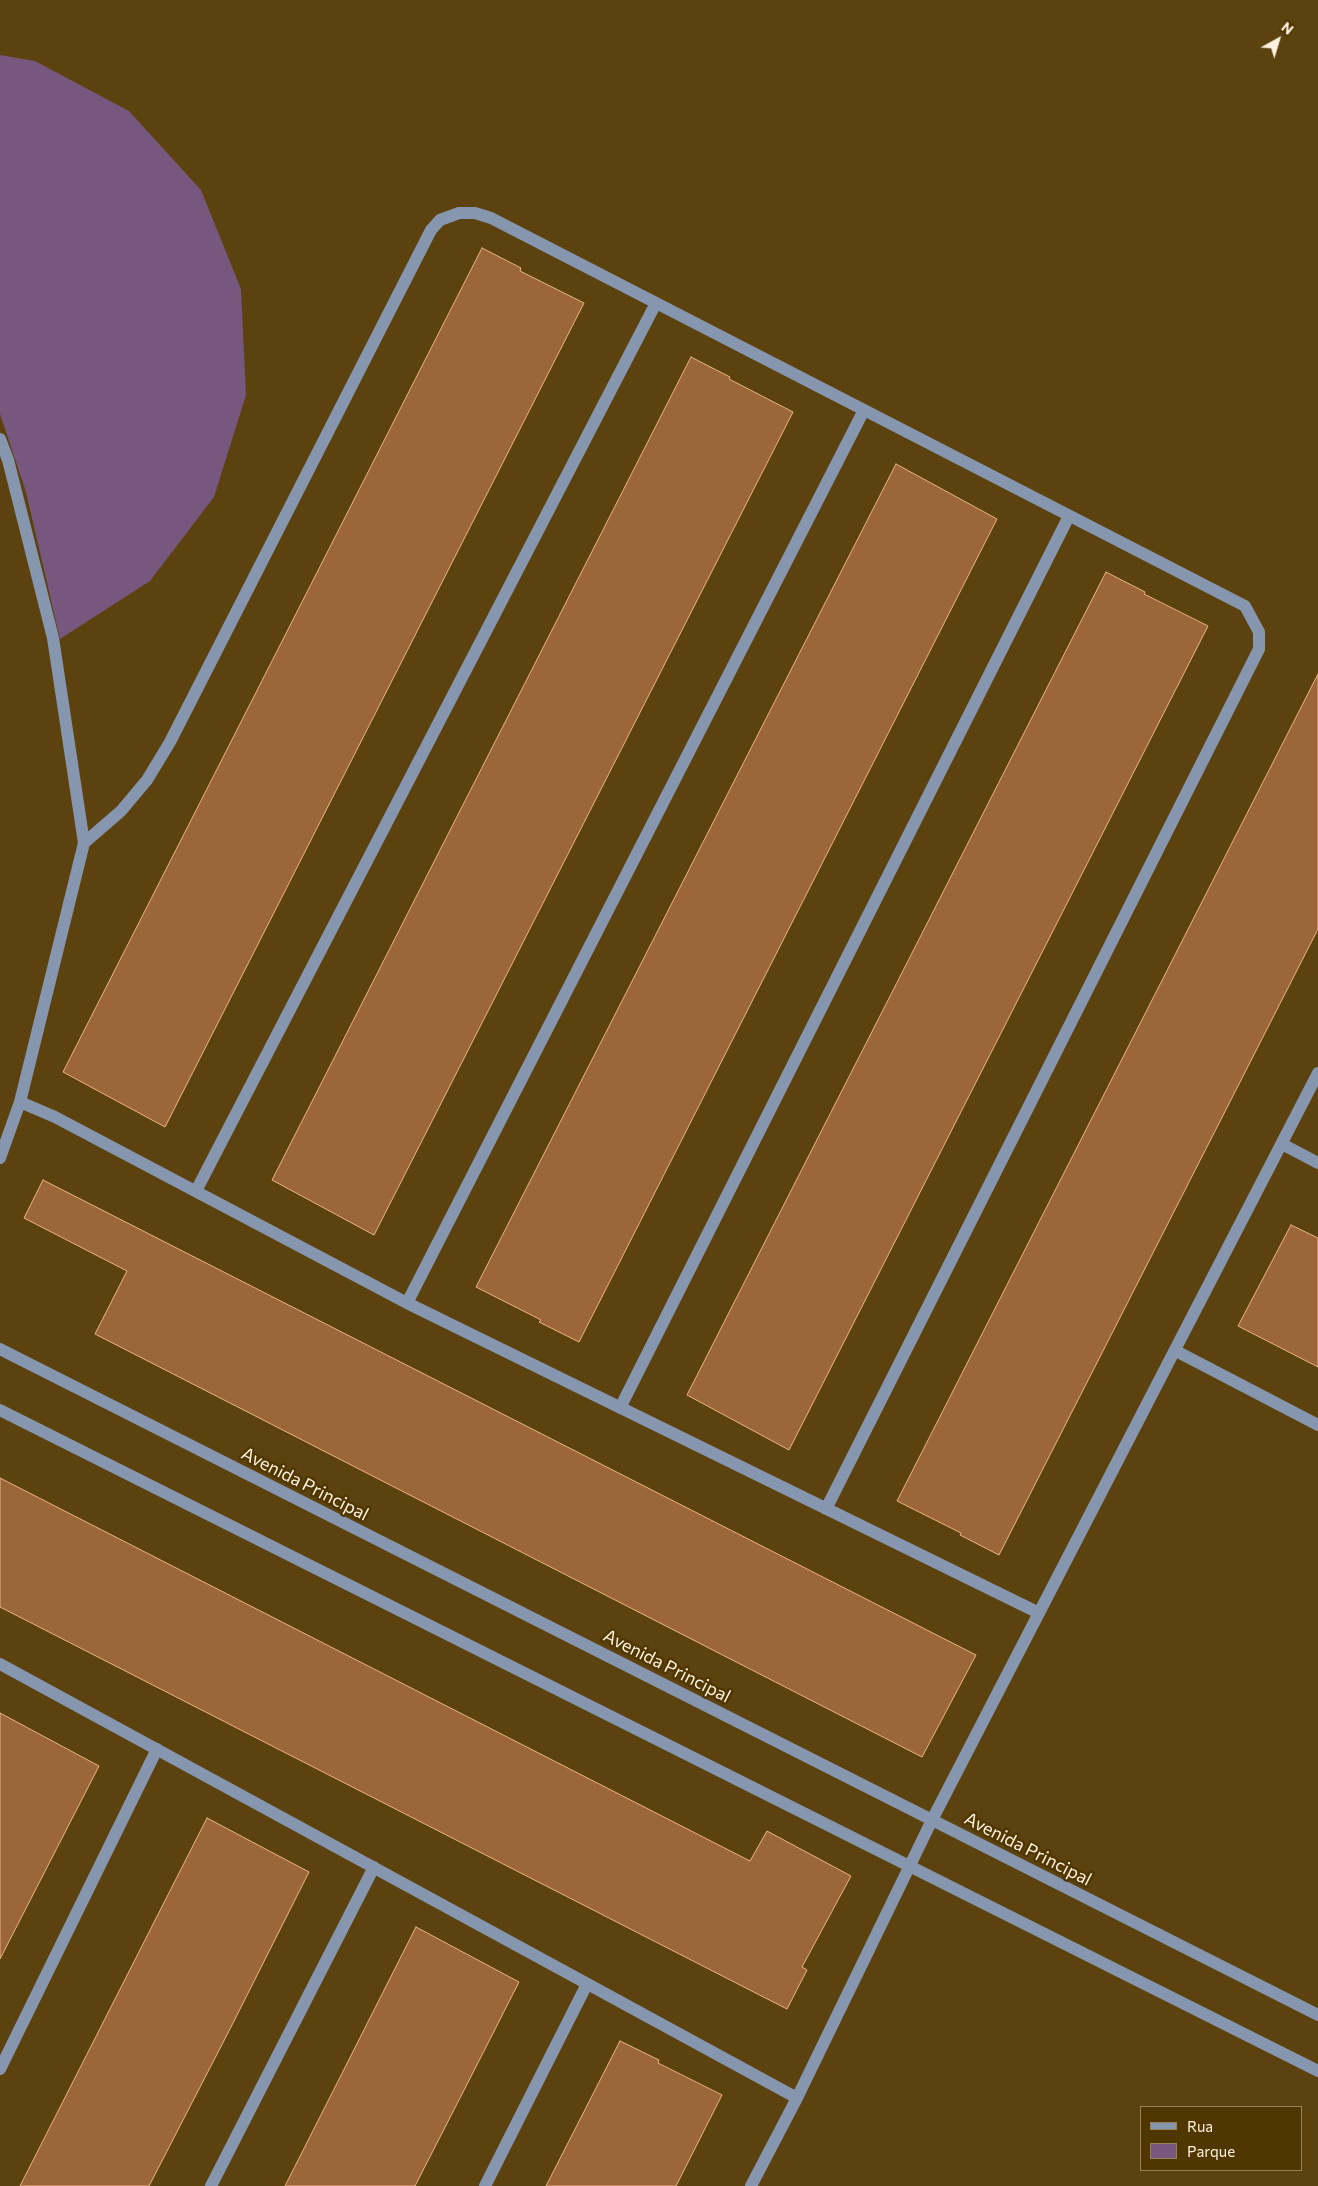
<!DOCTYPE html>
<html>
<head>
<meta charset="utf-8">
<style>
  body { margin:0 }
  #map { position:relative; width:1318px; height:2186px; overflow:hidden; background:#5b420f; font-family:Commissioner,sans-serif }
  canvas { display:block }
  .legend { position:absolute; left:1140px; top:2106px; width:162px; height:65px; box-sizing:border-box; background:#503701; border:1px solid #95815a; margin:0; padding:6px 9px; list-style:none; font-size:15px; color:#fdf1df }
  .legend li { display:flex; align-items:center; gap:10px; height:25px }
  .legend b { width:25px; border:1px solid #95815a }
  .north { position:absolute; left:1253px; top:15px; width:50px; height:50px; -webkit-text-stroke:4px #503701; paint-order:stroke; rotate:39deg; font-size:14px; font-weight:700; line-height:20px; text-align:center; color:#fdf1df }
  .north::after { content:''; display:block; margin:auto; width:18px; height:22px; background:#fdf1df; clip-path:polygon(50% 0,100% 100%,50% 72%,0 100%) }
</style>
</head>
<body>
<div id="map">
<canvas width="1318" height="2186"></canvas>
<ul class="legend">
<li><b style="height:6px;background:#8796af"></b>Rua</li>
<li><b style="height:14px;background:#77577d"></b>Parque</li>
</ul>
<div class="north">N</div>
</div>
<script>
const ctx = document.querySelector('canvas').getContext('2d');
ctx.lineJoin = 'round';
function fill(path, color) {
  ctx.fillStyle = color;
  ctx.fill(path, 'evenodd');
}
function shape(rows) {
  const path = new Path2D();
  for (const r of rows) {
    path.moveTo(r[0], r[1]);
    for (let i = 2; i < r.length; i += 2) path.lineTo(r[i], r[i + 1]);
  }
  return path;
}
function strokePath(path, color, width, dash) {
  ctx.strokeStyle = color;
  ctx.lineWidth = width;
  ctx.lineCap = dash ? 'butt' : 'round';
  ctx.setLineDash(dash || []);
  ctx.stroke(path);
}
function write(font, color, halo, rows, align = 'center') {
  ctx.font = font + ' Commissioner,sans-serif';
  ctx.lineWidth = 5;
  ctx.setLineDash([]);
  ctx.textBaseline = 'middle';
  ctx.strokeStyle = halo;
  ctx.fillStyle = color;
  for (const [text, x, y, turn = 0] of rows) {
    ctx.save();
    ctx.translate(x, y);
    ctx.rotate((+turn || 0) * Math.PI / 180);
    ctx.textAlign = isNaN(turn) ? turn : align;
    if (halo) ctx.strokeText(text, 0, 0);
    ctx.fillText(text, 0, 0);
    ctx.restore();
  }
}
fill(shape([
  [0,55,35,61,129,111,201,190,241,289,246,395,214,497,150,581,60,639,26,492,0,414]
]), '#77577d');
const building = shape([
  [482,248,521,268,520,271,584,303,165,1127,63,1072,482,248],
  [691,357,730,377,729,379,793,412,374,1235,272,1180,691,357],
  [896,464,997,519,579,1342,539,1322,541,1320,476,1287,896,464],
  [1106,572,1145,592,1144,594,1208,626,789,1450,687,1395,1106,572],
  [1318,674,1318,929,999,1555,960,1535,961,1533,897,1501,1318,674],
  [43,1180,976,1655,922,1757,95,1334,127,1271,24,1218,43,1180],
  [1291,1225,1318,1238,1318,1367,1238,1326,1291,1225],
  [0,1478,750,1861,767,1831,851,1876,802,1967,807,1970,787,2009,0,1607,0,1478],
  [0,1713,99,1766,0,1959,0,1713],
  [207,1818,309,1872,230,2029,149,2186,20,2186,207,1818],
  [416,1927,519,1982,484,2051,415,2186,285,2186,416,1927],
  [620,2041,659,2060,658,2063,722,2095,676,2186,546,2186,620,2041]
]);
fill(building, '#9b6739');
strokePath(building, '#ecb383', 1);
strokePath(shape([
  [0,439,8,460,53,638,84,843,20,1102,0,1158],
  [84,843,121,811,147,780,170,742,431,230,440,220,459,213,475,213,491,218,1245,606,1259,632,1259,649,826,1509],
  [20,1102,55,1117,407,1303,1039,1613],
  [1282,1144,1318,1163],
  [196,1191,656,303],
  [407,1303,864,410],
  [0,1349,1318,2015],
  [1176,1351,1318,1425],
  [620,1408,1069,516],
  [0,1410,1318,2071],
  [0,1664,797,2098],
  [0,2069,157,1749],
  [211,2186,374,1867],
  [485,2186,587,1984],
  [751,2186,797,2098,932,1820,1318,1073]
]), '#8796af', 12);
write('18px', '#fdf1df', '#503701', [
  ["Avenida Principal",305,1484,27],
  ["Avenida Principal",667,1666,27],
  ["Avenida Principal",1028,1849,27]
]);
</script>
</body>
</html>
